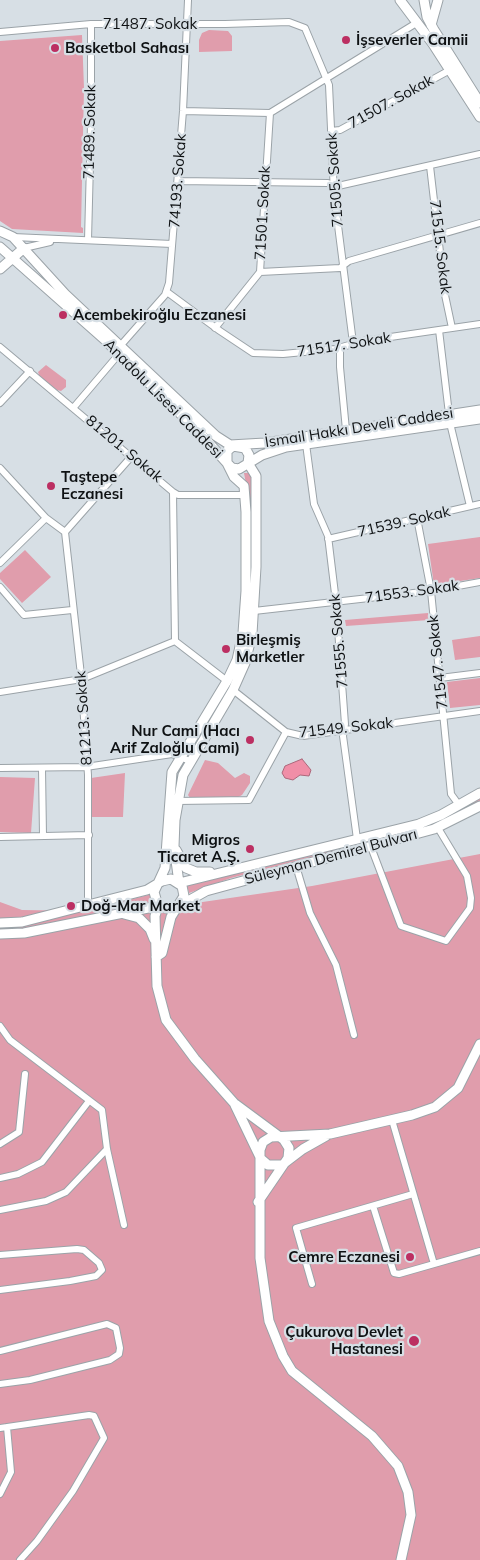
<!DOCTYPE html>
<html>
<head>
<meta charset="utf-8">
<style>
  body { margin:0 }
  canvas { display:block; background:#d7dfe5 }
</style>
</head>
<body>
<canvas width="480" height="1560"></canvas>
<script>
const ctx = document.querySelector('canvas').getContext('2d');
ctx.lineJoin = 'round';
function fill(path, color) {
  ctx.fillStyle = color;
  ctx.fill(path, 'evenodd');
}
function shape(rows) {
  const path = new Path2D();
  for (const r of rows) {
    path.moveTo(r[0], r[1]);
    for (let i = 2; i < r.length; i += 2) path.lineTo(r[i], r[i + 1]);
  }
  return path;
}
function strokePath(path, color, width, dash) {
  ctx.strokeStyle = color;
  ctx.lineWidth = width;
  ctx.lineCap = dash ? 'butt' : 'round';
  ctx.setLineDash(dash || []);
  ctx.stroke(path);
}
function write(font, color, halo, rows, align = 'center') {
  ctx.font = font + ' Mulish,sans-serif';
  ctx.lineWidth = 4.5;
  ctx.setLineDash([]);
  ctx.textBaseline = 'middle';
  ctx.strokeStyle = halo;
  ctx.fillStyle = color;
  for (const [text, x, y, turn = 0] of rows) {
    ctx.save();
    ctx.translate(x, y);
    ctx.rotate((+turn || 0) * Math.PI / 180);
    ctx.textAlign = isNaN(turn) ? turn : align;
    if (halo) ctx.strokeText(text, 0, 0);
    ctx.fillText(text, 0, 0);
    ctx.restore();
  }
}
fill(shape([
  [209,30,228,31,232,36,232,51,199,52,199,40,202,33],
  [82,35,84,88,81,227,83,228,83,233,12,229,0,221,0,41],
  [46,365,66,380,66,387,61,391,57,390,40,377,38,372],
  [244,473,251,473,252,586,249,635,242,662,230,690,189,755,186,753,228,689,240,661,247,634,250,587,248,495],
  [480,537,480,578,434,585,428,544],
  [25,550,51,577,22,603,0,579,0,573],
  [428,613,429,620,346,626,345,620],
  [480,636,480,657,455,660,452,640],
  [480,678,480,705,450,708,447,682],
  [205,760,218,763,235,778,244,773,250,776,250,783,242,795,236,798,190,798,188,795],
  [125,773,123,817,92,817,91,778],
  [0,777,35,778,31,833,0,832],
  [480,797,480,801,463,812,426,827,231,878,189,893,187,885,397,833],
  [480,854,480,1560,0,1560,0,902,22,910,86,911,152,894,152,903,103,911,141,911,312,886]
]), '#e09dac');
const water = shape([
  [302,759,311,770,309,776,300,775,293,780,285,778,282,773,285,766,302,759]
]);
fill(water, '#f08ea7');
strokePath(water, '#ac687b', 1);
const street = shape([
  [0,32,91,24,225,24,289,22,305,28,329,85,334,194,353,343],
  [183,111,270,113,418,22],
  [331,131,340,130,450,70],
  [430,166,445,295,452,328],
  [178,181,328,183,338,186,480,154],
  [13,237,172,244],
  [88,240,91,124,91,24],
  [24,248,50,242],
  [260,272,340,268,349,261,480,223],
  [167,292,220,331,253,353,283,354,335,349,363,341,480,324],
  [215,328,260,272,270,113],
  [439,330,449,414],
  [121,345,165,295,169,283,183,111,188,0],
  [0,347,173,492,175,641,227,681],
  [340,348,340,367,346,430],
  [0,403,30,371],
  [74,407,119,354],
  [450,423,470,506],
  [306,444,314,504,328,536,336,602,345,724,343,736,357,839],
  [0,468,46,518,65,532],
  [173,492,178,495,245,495],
  [417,518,431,591,451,794,459,805],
  [65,532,81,675,88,775,88,905],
  [65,532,131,457],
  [328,539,480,504],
  [0,563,46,518],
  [0,587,24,615,72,610],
  [254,611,431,591,480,582],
  [440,678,480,673],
  [233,690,286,732,303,736,480,711],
  [0,692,82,679,175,641],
  [0,768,86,767,172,754,190,761],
  [42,768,43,836],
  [177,801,249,800,286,732],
  [0,837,89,835],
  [371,847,401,926,446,941,470,908,471,898,467,876,438,828],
  [296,866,310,913,336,965,354,1035],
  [0,1026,10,1040,102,1110,107,1149,124,1225],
  [392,1120,434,1264,480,1251],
  [0,1144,19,1132,25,1074],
  [0,1178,18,1174,42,1162,89,1101],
  [373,1206,394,1273,399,1274,434,1264],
  [0,1210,46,1201,66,1192,107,1149],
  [0,1255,77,1249,84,1250,99,1263,102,1270,96,1276,70,1281,0,1290],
  [312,1284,296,1228,413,1194],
  [0,1351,107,1324,116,1328,120,1348,119,1354,110,1360,30,1380,0,1384],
  [0,1428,89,1415,94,1416,104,1438,73,1491,37,1541,20,1560],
  [0,1494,11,1472,7,1427]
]);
const secondary = shape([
  [400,0,433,44,480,117],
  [424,0,427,17,434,30,480,103],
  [431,25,438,0],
  [0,231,13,237,65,294,216,436,230,445,265,443,480,410],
  [0,247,105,340,199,432,227,463,234,477,244,486,246,512,246,591,243,633,237,660,227,681,172,772,165,868,154,892,158,906,172,910,206,891,434,829,480,806],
  [0,269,24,248],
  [248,463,249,455,245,448,233,446,227,451,227,463,232,468,239,469,262,455,286,447,480,419],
  [176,850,186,868,196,872,210,872],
  [179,883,174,846,175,820,183,775,233,690,245,663,252,634,256,567,256,476,248,463],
  [179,883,419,824,441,815,480,793],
  [158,906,155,916,157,986,166,1020,195,1059,234,1103,284,1140,289,1148,288,1158,258,1202],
  [124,914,139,918,150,929,154,939],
  [0,923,22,922,88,905,147,890,162,881,171,879,182,886,184,896,171,917,162,953,156,957],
  [0,934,24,933,158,906],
  [235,1105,261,1159,268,1165,282,1165,303,1149,326,1136],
  [401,1560,411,1515,408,1492,398,1466,372,1436,292,1371,283,1356,269,1321,260,1258,260,1150,263,1142,271,1137,330,1134,412,1115,435,1107,458,1088,480,1044]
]);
strokePath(street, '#9ba3a8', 8);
strokePath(secondary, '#9ba3a8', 11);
strokePath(street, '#fff', 6);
strokePath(secondary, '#fff', 9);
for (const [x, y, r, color] of [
  [346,40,5,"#bc2f62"],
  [55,48,5,"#bc2f62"],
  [63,315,5,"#bc2f62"],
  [51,486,5,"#bc2f62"],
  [226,649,5,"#bc2f62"],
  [250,740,5,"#bc2f62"],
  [250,849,5,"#bc2f62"],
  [71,906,5,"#bc2f62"],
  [410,1257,5,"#bc2f62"],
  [414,1341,6,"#bc2f62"]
]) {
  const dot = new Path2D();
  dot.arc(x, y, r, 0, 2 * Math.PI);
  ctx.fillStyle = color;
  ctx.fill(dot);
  strokePath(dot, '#d7dfe5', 2);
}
write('15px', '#0e1113', '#d7dfe5', [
  ["71487. Sokak",150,24],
  ["71507. Sokak",391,102,-29],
  ["71489. Sokak",90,132,-89],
  ["71505. Sokak",335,180,-94],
  ["74193. Sokak",178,181,-86],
  ["71501. Sokak",263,213,-87],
  ["71515. Sokak",440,247,83],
  ["71517. Sokak",344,345,-9],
  ["Anadolu Lisesi Caddesi",163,399,45],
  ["İsmail Hakkı Develi Caddesi",359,428,-9],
  ["81201. Sokak",124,449,40],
  ["71539. Sokak",404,522,-13],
  ["71553. Sokak",412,592,-8],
  ["71555. Sokak",339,641,-95],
  ["71547. Sokak",438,662,-96],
  ["81213. Sokak",84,718,-94],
  ["71549. Sokak",346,728,-6],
  ["Süleyman Demirel Bulvarı",331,857,-15]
]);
write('bold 15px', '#0e1113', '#d7dfe5', [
  ["İşseverler Camii",356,40],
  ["Basketbol Sahası",65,48],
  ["Acembekiroğlu Eczanesi",73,315],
  ["Taştepe",61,477],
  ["Eczanesi",61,494],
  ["Birleşmiş",236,640],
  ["Marketler",236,657],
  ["Nur Cami (Hacı",240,731,"right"],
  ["Arif Zaloğlu Cami)",240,748,"right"],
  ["Migros",240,840,"right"],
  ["Ticaret A.Ş.",240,857,"right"],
  ["Doğ-Mar Market",81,906],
  ["Cemre Eczanesi",400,1257,"right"],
  ["Çukurova Devlet",403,1332,"right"],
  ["Hastanesi",403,1349,"right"]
], 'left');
</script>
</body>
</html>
